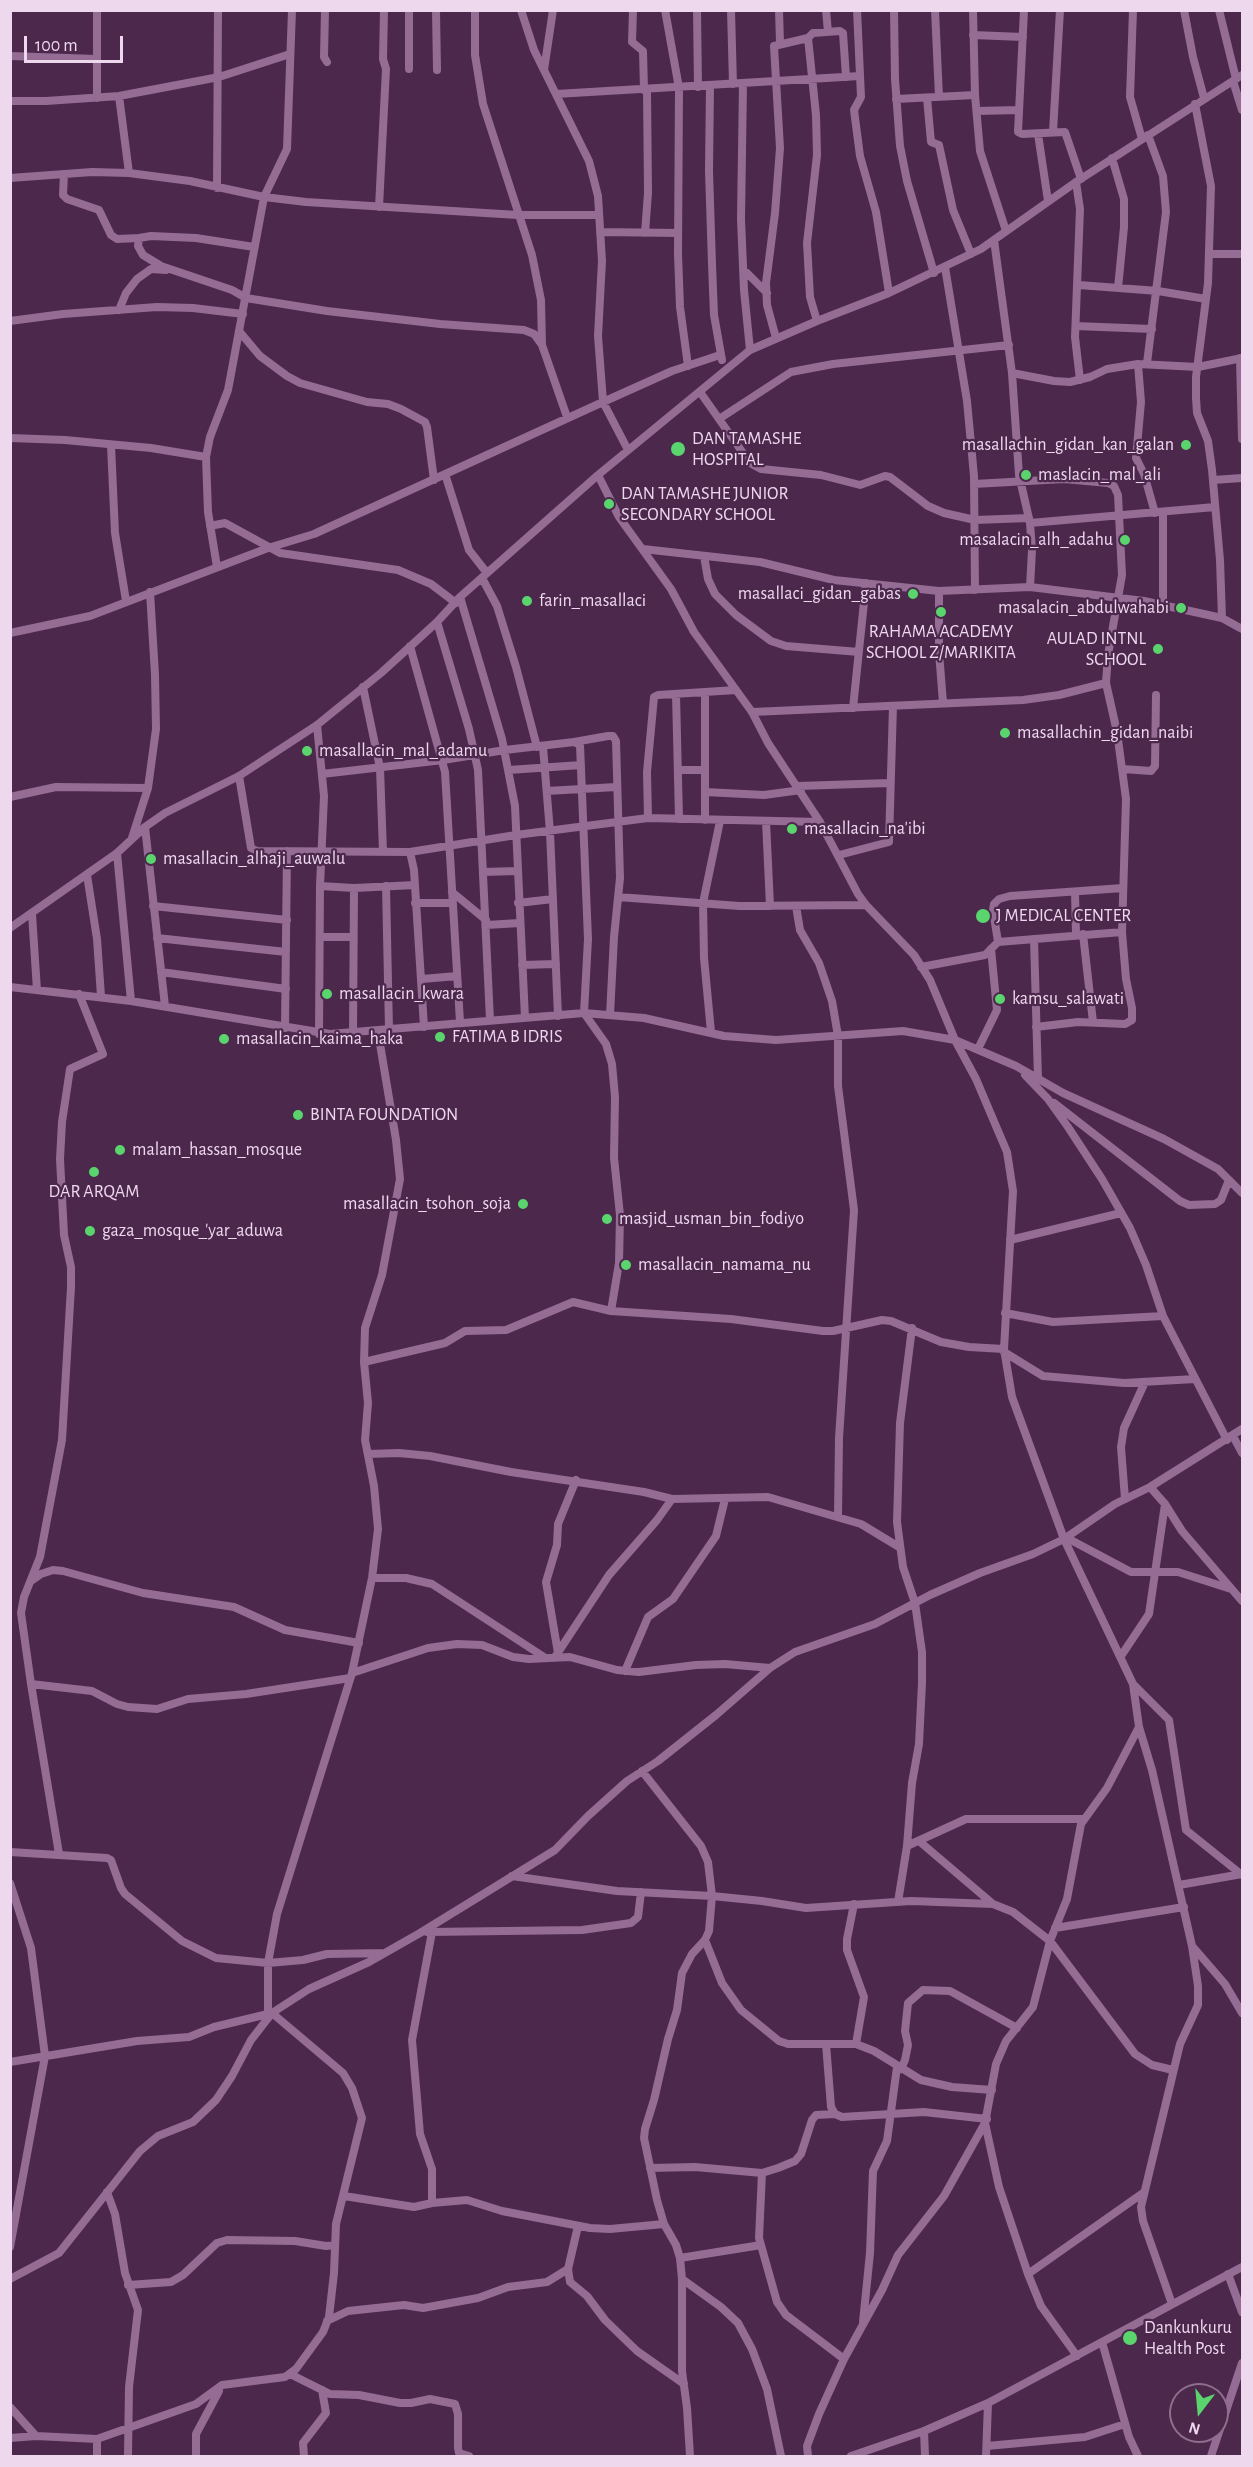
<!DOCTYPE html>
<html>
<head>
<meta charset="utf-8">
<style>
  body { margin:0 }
  #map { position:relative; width:1253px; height:2467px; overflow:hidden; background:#4c284c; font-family:"Alegreya Sans",sans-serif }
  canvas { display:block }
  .frame { position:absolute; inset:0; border:12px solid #eed8ee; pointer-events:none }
  .north { position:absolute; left:1169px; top:2383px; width:60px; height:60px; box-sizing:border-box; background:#4c284c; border:2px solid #8d6e8d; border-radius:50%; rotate:196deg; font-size:16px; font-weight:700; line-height:24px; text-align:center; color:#eed8ee }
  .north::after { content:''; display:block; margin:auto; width:21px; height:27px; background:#5ad56e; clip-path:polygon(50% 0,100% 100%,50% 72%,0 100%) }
  .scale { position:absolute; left:24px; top:36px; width:99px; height:27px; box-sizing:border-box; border:3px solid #eed8ee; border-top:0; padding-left:8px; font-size:18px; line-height:21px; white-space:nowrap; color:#eed8ee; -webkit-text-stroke:4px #4c284c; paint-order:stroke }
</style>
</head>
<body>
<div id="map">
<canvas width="1253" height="2467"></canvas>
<div class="frame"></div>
<div class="north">N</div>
<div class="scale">100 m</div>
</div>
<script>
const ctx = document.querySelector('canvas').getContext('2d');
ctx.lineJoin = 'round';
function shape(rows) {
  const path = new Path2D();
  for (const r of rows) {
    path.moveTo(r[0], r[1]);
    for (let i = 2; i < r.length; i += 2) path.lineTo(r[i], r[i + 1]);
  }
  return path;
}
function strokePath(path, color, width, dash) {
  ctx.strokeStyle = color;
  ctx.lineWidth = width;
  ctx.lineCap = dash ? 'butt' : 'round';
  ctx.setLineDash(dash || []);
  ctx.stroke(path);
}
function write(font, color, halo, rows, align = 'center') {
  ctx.font = font + ' "Alegreya Sans",sans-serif';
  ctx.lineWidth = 4.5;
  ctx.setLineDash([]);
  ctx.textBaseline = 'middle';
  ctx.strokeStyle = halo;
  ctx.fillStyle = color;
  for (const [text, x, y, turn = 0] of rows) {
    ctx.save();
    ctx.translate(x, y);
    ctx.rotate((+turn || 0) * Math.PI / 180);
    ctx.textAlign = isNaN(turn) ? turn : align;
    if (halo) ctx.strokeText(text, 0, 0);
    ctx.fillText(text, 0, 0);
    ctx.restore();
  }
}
strokePath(shape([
  [325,10,324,57,327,62],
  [436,10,437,70],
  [475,10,475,55,483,104,532,255,541,300,542,345,567,417],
  [521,10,534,50,589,161,598,196,602,261,598,336,603,402,628,450],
  [633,10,632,42,643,51,644,90],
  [665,10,679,88,678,254,680,307,688,366],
  [697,10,698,87],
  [731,10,733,84],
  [779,10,780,43],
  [826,10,828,32],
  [857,10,861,97,854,110,860,156,876,212,889,293],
  [894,10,895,79,900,146,907,181,934,273],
  [935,10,939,97],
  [973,10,975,95,980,151,1006,231],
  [1024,10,1018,132,1022,134,1065,132,1081,179],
  [1133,10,1130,97,1142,139],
  [1184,10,1193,57,1204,98],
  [1219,10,1236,79],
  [973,35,1023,37],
  [808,38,816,115,817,155,807,243,810,297,817,321],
  [10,56,97,59],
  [409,69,409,10],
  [544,70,553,10],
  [1233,81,1242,110],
  [743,84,741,219,744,290,750,350],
  [710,86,709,171,712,264,714,315,722,360],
  [556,94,860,76],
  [119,96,129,173],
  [97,98,97,10],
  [927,98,931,142,939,145,953,210,971,254],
  [896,99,975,95],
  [10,101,46,101,119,96,219,77,290,54],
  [1195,104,1211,186,1208,283,1196,377,1196,398,1197,413,1208,441,1212,470,1220,560,1222,618],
  [977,111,1018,110],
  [1053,132,1060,10],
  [1038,134,1048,201],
  [1112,158,1124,199,1124,227,1118,288],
  [64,174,63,195,67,199,99,210,111,235,117,239,139,238],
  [10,178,92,172,129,173,190,181,264,197,306,202,518,215,599,215],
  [1076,182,1080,209,1075,337,1080,380],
  [217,188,218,10],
  [379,207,386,69,383,59,384,10],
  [600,232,678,233],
  [645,233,648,193,647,90],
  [994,240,1012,373,1019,475,1030,523,1032,550,1030,587],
  [254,247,196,238,151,236,139,238,138,246,143,255,161,266,232,290,246,298,327,311,440,324,524,330,534,334,542,345],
  [1209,254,1242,254],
  [945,267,967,401,974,476,975,590],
  [747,273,767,293],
  [1079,285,1158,291,1206,299],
  [119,310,126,293,137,279,151,269,166,270],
  [10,321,63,314,157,307,193,308,243,314],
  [1076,326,1152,329],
  [239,331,260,356,287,376,300,383,367,402,388,404,401,409,425,422,427,427,434,480],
  [776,338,767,305,766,283,775,213,780,148,774,46,808,38,813,33,840,31,843,33,846,77],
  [1240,358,1242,439],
  [1147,363,1166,212,1163,176,1148,135],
  [1138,364,1141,402,1136,458,1144,474,1155,513],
  [1012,373,1054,381,1070,382,1090,377,1107,369,1138,364,1198,367,1242,358],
  [700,392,750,463,761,469,821,475,860,485,885,476,890,477,928,506,944,513,975,520,1029,518],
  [719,419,791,372,833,364,1009,345],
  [10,438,65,440,151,448,206,457],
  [111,445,115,533,126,601],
  [445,474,469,550,487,573],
  [598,475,619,517,671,589,694,632,752,712,768,743,820,822,858,894,866,905,914,955,930,980,955,1040,1016,1066,1063,1093,1164,1139,1218,1169,1242,1193],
  [1213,480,1242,478],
  [974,484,1064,479,1108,483,1114,486,1118,495,1122,575,1108,655,1106,683,1117,732,1126,799,1122,932,1126,979,1132,1008,1132,1020,1125,1024,1078,1022,1036,1027],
  [1163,512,1163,604],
  [1030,523,1215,507],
  [210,526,225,523,280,553,398,570,431,584,456,603],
  [643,549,760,562,834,580,939,591,1030,587,1144,601,1222,618,1242,629],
  [704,556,708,579,715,594,736,615,771,641,786,646,859,652],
  [217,567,208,512,206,457,210,437,228,390,264,197,287,149,292,10],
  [482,578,497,606,516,667,537,747],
  [939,591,939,652,943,703],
  [460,597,502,739,515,806,525,1018],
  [437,622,469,729,478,770,490,1020],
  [10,633,90,616,268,548,314,534,603,402,672,371,720,355],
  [410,646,445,772,460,1022],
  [363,687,380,768,383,852],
  [676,694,679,819],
  [853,708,866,583],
  [752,712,1023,700,1059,695,1106,683],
  [317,725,324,796,320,886,319,1034],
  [574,742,608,736,613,736,616,741,620,878,614,937,610,1015],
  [543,747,550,832,558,1016],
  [1123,769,1151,771,1155,766,1156,695],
  [509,770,581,765],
  [678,770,705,770],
  [322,774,443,760,505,750,574,742,580,745,588,939,584,1013,606,1044,612,1064,615,1097,614,1158,620,1215,619,1263,611,1311],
  [239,776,251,848,257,851,410,852,516,835,648,818,820,822],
  [798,786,889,783],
  [547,791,616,787],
  [705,792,764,795,801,790],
  [10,797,56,787,148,788],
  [648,818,647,772,654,697,658,695,736,690],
  [705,820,705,692],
  [766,821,770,906],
  [145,827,165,1006],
  [132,838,148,788,156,729,155,675,150,592],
  [410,852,414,870,424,1027],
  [117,853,131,1001],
  [839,855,889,842,893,706],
  [483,872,517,871],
  [87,875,97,939,101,996],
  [320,886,354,888,415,885],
  [386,886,389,1030],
  [452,892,486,920],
  [1075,892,1076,934],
  [618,897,739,906,866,905],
  [415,903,452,903],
  [518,903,553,899],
  [153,906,287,920],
  [796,906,800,930,819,963,832,1001,838,1036,838,1086,854,1210,839,1438,838,1516],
  [32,914,37,990],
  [486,925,520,923],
  [10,928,117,853,145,827,165,813,239,776,317,725,381,673,437,622,460,597,598,475,750,350,817,321,889,293,981,249,1076,182,1242,75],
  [1083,934,1093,1022],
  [320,937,353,937],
  [157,938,286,952],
  [1034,939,1038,1079],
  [998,942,993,910,994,904,999,899,1010,896,1123,888],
  [522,965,556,964],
  [921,967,985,955,998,942,1122,932],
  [161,972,286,989],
  [422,979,457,976],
  [10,987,131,1001,330,1034,584,1013,644,1018,724,1036,776,1040,903,1031,955,1040,976,1079,1007,1152,1013,1191,1004,1349,1012,1397,1064,1539,1133,1684,1139,1727,1152,1770,1192,1946,1198,1986,1198,2005,1180,2044,1141,2207,1143,2221,1172,2304],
  [285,1028,287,851],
  [711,1032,704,958,703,903,720,821],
  [353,1033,354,888],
  [978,1049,997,1010,991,949],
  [1025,1075,1048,1099,1068,1127,1102,1179,1130,1228,1146,1265,1163,1316,1227,1440],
  [1054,1103,1180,1201,1189,1205,1215,1204,1221,1200,1229,1180],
  [1010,1240,1121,1213],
  [1005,1313,1053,1322,1163,1316],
  [1004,1352,1043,1376,1124,1383,1195,1379],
  [364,1362,445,1343,465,1331,506,1330,573,1302,611,1311,731,1319,823,1331,833,1331,882,1320,891,1321,941,1342,969,1347,1004,1349],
  [1233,1436,1242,1453],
  [368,1454,399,1453,430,1456,511,1472,644,1492,672,1499,768,1497,861,1524,899,1547],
  [1150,1487,1165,1504,1182,1531,1242,1601],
  [1125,1499,1121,1447,1124,1428,1145,1382],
  [1067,1538,1131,1572,1178,1572,1231,1589],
  [372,1578,406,1578,432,1584,544,1657],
  [31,1581,41,1574,53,1570,63,1571,143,1593,234,1607,285,1630,359,1643],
  [558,1653,546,1582,557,1545,558,1524,576,1480],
  [1121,1656,1149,1614,1165,1504],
  [555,1657,609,1575,657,1520,672,1499],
  [625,1671,648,1617,673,1599,716,1536,725,1499],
  [352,1673,428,1648,457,1644,482,1645,513,1657,529,1659,570,1657,617,1670,639,1672,696,1665,725,1664,770,1668],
  [31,1684,92,1691,117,1704,128,1707,157,1709,188,1699,246,1694,350,1678],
  [1133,1684,1169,1720,1186,1830,1242,1875],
  [642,1771,701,1846,708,1862,712,1896,709,1931,705,1940,692,1954,682,1973,677,2010,668,2039,654,2100,645,2129,644,2138,657,2200,664,2224,676,2245,680,2258,682,2279,682,2371,687,2408,690,2456],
  [919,1841,993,1904],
  [907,1846,966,1819,1084,1819],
  [10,1852,107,1858,111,1860,121,1888,125,1894,182,1941,216,1958,268,1963,303,1960,327,1954,384,1953],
  [59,1854,31,1684,21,1613,24,1597,40,1557,62,1440,71,1287,71,1267,64,1235,60,1159,62,1122,70,1069,103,1054,79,994],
  [512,1876,617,1891,712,1896,762,1901,806,1908,911,1901,993,1904,1013,1912,1050,1941,1135,2054,1152,2065,1173,2070],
  [10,1883,31,1948,45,2056,10,2247],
  [1179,1885,1242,1874],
  [898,1902,907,1846,912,1783,919,1744,922,1683,922,1652,915,1603,903,1567,897,1522,900,1423,912,1328],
  [854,1904,847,1939,847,1950,864,1997,856,2044],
  [1055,1928,1184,1907],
  [427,1932,582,1930,631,1923,638,1917,641,1892],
  [432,1932,412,2040,420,2134,432,2169,432,2203],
  [705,1940,722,1983,741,2010,779,2041,788,2044,856,2044,874,2051,921,2080,952,2087,992,2090],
  [1193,1947,1225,1984,1242,2013],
  [268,2014,268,1963,277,1914,352,1673,372,1578,378,1529,374,1486,365,1440,368,1403,364,1362,365,1328,382,1275,400,1179,396,1140,378,1032],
  [826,2044,831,2107,835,2114,842,2117,924,2112,987,2119],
  [10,2062,137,2041,189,2037,214,2027,272,2013,343,2073,352,2088,362,2118,336,2224,334,2273,329,2317,323,2332,296,2369,285,2377,222,2385,196,2404,97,2439,36,2436,10,2438],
  [901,2069,905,2060,908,2045,905,2031,908,2003,923,1990,950,1991,1017,2028],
  [985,2123,999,2187,1028,2274,1041,2306,1077,2356],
  [650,2168,695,2167,762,2173,778,2168,795,2161,801,2154,812,2120,816,2115,835,2114],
  [762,2173,759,2238,777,2302,786,2315,844,2359],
  [107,2192,115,2214,125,2273,138,2310,129,2387,128,2456],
  [344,2196,414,2207,432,2203,467,2200,502,2211,590,2228,610,2229,664,2224],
  [578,2226,568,2269,570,2282,587,2296,605,2320,637,2351,684,2384],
  [680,2258,761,2245],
  [1028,2274,1143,2193],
  [1228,2274,1242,2312],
  [10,2279,59,2253,140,2151,158,2136,193,2122,216,2100,232,2076,251,2040,272,2013,309,1989,369,1962,420,1933,555,1850,588,1816,627,1781,658,1761,716,1715,770,1668,795,1652,875,1624,930,1595,980,1573,1033,1554,1064,1539,1115,1504,1150,1487,1242,1429],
  [682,2279,721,2307,738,2323,752,2349,767,2389,781,2456],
  [128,2285,171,2282,183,2275,217,2243,227,2240,295,2241,326,2246,335,2245],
  [327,2321,348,2311,404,2305,423,2308,478,2298,508,2287,547,2282,568,2269],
  [863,2322,870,2253,873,2171,887,2141,897,2067],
  [1102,2342,1129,2437,1138,2456],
  [290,2374,330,2394,359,2395,400,2403,411,2403,430,2399,455,2404,458,2414,458,2448,459,2453,469,2456],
  [10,2407,36,2436],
  [924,2431,925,2456],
  [97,2439,97,2456],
  [987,2446,1085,2437,1125,2424],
  [196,2456,196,2434,219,2391],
  [304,2456,303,2443,326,2413,322,2390],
  [808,2456,807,2446,819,2414,844,2359,882,2290,898,2255,944,2196,985,2123,996,2064,1006,2041,1033,2007,1050,1941,1067,1899,1081,1824,1107,1788,1139,1727],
  [851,2456,924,2431,988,2403,1242,2267],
  [986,2456,988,2403],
  [1211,2456,1242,2363]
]), '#946c94', 8);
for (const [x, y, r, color] of [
  [1186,445,6,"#5ad56e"],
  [678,449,8,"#5ad56e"],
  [1026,475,6,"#5ad56e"],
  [609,504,6,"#5ad56e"],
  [1125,540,6,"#5ad56e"],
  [913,594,6,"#5ad56e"],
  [527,601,6,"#5ad56e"],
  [1181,608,6,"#5ad56e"],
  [941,612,6,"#5ad56e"],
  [1158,649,6,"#5ad56e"],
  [1005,733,6,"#5ad56e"],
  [307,751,6,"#5ad56e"],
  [792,829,6,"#5ad56e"],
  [151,859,6,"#5ad56e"],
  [983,916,8,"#5ad56e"],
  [327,994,6,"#5ad56e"],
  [1000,999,6,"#5ad56e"],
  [440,1037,6,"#5ad56e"],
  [224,1039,6,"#5ad56e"],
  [298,1115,6,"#5ad56e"],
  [120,1150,6,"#5ad56e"],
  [94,1172,6,"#5ad56e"],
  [523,1204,6,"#5ad56e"],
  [607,1219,6,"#5ad56e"],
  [90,1231,6,"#5ad56e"],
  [626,1265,6,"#5ad56e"],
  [1130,2338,8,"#5ad56e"]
]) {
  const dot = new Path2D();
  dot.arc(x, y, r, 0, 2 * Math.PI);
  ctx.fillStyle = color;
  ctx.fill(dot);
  strokePath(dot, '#4c284c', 2);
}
write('18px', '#eed8ee', '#4c284c', [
  ["DAN TAMASHE",692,439],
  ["HOSPITAL",692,460],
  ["masallachin_gidan_kan_galan",1174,445,"right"],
  ["maslacin_mal_ali",1038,475],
  ["DAN TAMASHE JUNIOR",621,494],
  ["SECONDARY SCHOOL",621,515],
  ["masalacin_alh_adahu",1113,540,"right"],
  ["masallaci_gidan_gabas",901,594,"right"],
  ["farin_masallaci",539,601],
  ["masalacin_abdulwahabi",1169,608,"right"],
  ["RAHAMA ACADEMY",941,632,"center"],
  ["SCHOOL Z/MARIKITA",941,653,"center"],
  ["AULAD INTNL",1146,639,"right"],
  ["SCHOOL",1146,660,"right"],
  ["masallachin_gidan_naibi",1017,733],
  ["masallacin_mal_adamu",319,751],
  ["masallacin_na'ibi",804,829],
  ["masallacin_alhaji_auwalu",163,859],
  ["J MEDICAL CENTER",996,916],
  ["masallacin_kwara",339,994],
  ["kamsu_salawati",1012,999],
  ["FATIMA B IDRIS",452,1037],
  ["masallacin_kaima_haka",236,1039],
  ["BINTA FOUNDATION",310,1115],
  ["malam_hassan_mosque",132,1150],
  ["DAR ARQAM",94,1192,"center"],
  ["masallacin_tsohon_soja",511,1204,"right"],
  ["masjid_usman_bin_fodiyo",619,1219],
  ["gaza_mosque_'yar_aduwa",102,1231],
  ["masallacin_namama_nu",638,1265],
  ["Dankunkuru",1144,2328],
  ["Health Post",1144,2349]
], 'left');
</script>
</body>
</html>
